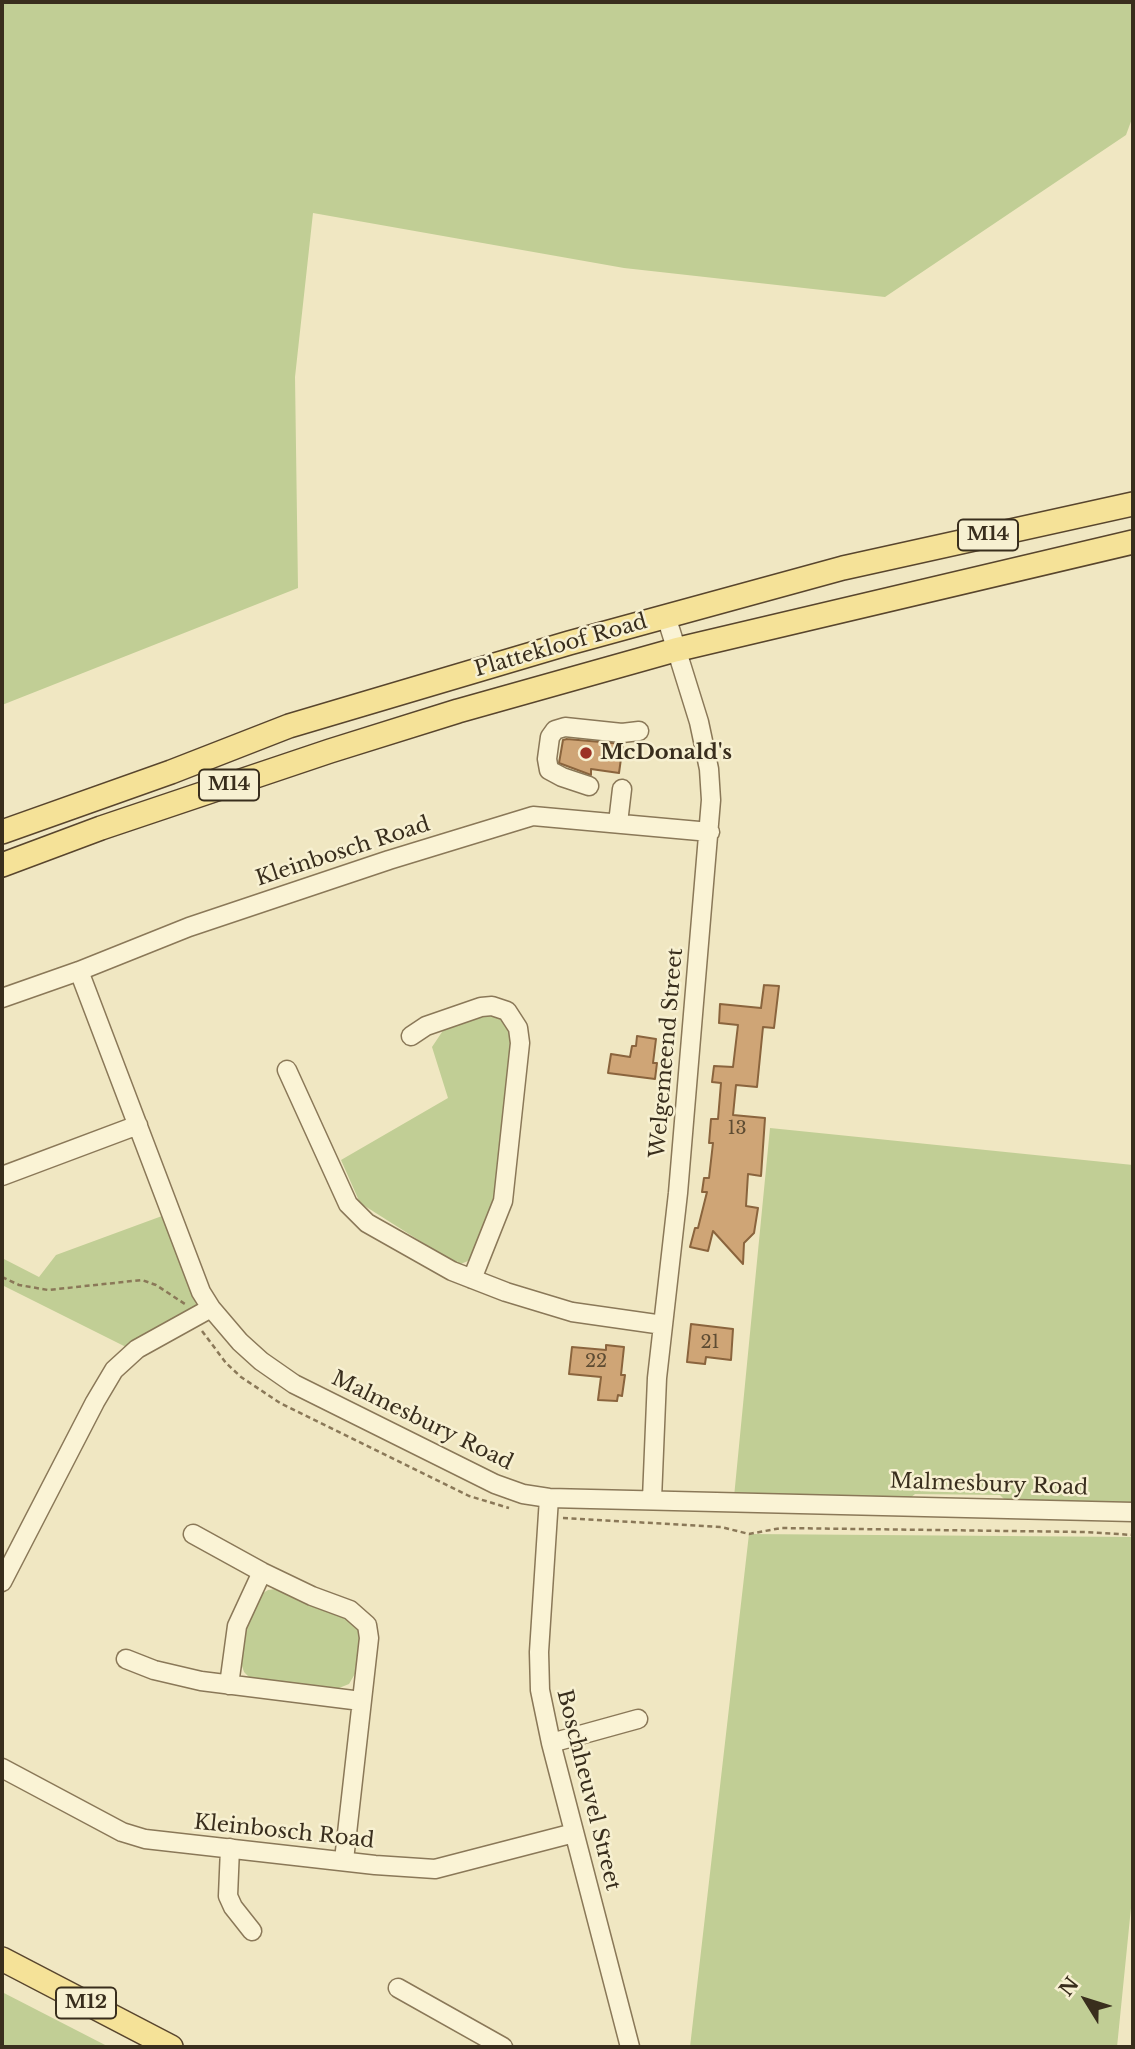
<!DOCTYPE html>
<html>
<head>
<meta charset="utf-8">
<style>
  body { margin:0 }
  #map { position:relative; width:1135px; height:2049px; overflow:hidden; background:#f0e7c2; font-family:"Libre Baskerville",serif }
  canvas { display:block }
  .frame { position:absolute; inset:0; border:4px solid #392e1d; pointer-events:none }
  .north { position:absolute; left:1051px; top:1965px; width:70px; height:70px; -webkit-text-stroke:5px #f7f0d1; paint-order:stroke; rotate:308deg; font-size:19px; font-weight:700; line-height:28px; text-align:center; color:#392e1d }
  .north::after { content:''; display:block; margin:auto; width:24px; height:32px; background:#392e1d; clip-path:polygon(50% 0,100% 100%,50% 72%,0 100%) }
</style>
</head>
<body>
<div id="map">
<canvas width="1135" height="2049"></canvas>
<div class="frame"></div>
<div class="north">N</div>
</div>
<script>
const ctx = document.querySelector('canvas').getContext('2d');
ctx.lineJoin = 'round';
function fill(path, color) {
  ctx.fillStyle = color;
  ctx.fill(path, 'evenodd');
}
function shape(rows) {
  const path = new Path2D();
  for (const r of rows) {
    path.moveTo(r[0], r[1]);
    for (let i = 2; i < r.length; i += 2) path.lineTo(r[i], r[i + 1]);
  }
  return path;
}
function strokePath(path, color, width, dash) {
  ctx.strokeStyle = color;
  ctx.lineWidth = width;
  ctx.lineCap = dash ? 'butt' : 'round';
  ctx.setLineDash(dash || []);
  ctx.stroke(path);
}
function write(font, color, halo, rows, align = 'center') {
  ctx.font = font + ' "Libre Baskerville",serif';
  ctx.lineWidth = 5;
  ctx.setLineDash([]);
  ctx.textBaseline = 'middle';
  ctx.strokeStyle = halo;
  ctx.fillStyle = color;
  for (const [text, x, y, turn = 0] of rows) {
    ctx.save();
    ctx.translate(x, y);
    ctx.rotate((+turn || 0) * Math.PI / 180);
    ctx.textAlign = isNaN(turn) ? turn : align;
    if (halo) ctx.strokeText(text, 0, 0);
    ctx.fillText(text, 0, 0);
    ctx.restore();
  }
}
fill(shape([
  [2,2,1133,2,1133,116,1126,135,885,297,624,268,313,213,295,377,298,588,2,705],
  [488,1012,503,1018,514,1033,498,1196,473,1259,458,1265,360,1203,341,1160,448,1098,432,1047,444,1029],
  [770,1128,1133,1165,1133,1503,1006,1501,1000,1495,915,1494,909,1499,734,1497],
  [162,1216,198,1309,130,1349,2,1285,2,1258,39,1277,56,1255],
  [749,1534,1133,1537,1133,1888,1117,2047,690,2047],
  [275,1589,353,1622,358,1629,360,1639,356,1672,349,1684,339,1688,322,1688,251,1679,244,1672,241,1663,245,1626,260,1595,268,1590],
  [2,1992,109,2047,2,2047]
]), '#c1ce95');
const building = shape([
  [567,739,623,744,619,773,591,769,591,775,559,763,563,740,567,739],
  [764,985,779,986,774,1028,763,1027,757,1087,736,1085,733,1115,765,1118,761,1176,748,1174,746,1206,758,1208,754,1233,744,1243,743,1264,713,1231,708,1251,690,1247,695,1228,698,1228,707,1192,702,1192,704,1178,709,1178,713,1143,709,1143,711,1119,718,1119,721,1083,712,1082,714,1066,733,1067,738,1025,719,1023,720,1004,761,1008,764,985],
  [637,1036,656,1039,653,1063,657,1063,655,1079,608,1073,611,1054,630,1057,632,1046,636,1046,637,1036],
  [691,1324,733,1329,731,1360,706,1357,705,1364,687,1362,691,1324],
  [606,1345,624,1347,621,1375,625,1375,622,1396,618,1395,617,1401,598,1400,601,1377,569,1374,572,1347,606,1350,606,1345]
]);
fill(building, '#cfa576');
strokePath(building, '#8a643d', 2);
const minor = shape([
  [589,786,562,777,549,770,547,759,550,737,555,730,565,727,622,733,639,731],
  [618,823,622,789],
  [79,971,201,1292,211,1308,240,1342,261,1361,294,1384,495,1484,523,1494,549,1498,1133,1512],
  [2,998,79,971,189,927,389,860,533,816,710,832],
  [411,1036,426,1026,481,1007,492,1006,507,1011,518,1028,520,1043,503,1201,472,1279],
  [287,1070,348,1204,367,1223,452,1271,506,1292,572,1312,663,1325],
  [2,1176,138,1125],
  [549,1498,539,1652,540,1690,551,1743,630,2047],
  [652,1499,657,1378,678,1193,711,800,709,769,699,722,666,616],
  [193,1534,262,1572,312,1596,350,1610,367,1625,369,1638,344,1860],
  [2,1582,95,1402,114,1370,137,1349,211,1308],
  [126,1659,154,1670,201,1681,361,1701],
  [229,1685,237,1626,262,1572],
  [551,1743,638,1719],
  [2,1768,122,1832,145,1839,375,1865,435,1869,574,1833],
  [230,1848,228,1896,233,1907,252,1931],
  [398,1988,503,2047]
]);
const major = shape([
  [2,832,171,772,289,726,569,643,843,568,1133,504],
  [2,865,101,828,330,751,458,711,675,650,1133,542],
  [2,1959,171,2047]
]);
strokePath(minor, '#8a7858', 21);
strokePath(major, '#58452d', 26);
strokePath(shape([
  [2,1277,19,1285,48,1290,142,1280,156,1285,185,1304],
  [202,1331,226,1363,241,1377,280,1403,469,1496,509,1508],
  [563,1518,721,1527,749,1534,781,1528,1085,1532,1133,1535]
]), '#8a7858', 2.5, [5, 3.5]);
strokePath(minor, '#faf3d5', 18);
strokePath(major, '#f5e298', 23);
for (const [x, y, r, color] of [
  [586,753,7,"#9c3226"]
]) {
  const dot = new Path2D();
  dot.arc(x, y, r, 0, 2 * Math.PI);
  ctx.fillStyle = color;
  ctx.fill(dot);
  strokePath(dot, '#f7f0d1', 2.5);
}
write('18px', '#5e4c33', null, [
  ["13",737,1129],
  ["21",710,1343],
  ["22",596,1362]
]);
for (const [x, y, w] of [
  [988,535,60],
  [229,785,60],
  [86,2003,60]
]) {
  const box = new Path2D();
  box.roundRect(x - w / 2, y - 15.5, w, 31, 5);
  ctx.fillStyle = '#f7f0d1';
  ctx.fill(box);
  strokePath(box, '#392e1d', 2);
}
write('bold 19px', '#392e1d', null, [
  ["M14",988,535],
  ["M14",229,785],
  ["M12",86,2003]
]);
write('21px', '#392e1d', '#f7f0d1', [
  ["Plattekloof Road",561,646,-16],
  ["Kleinbosch Road",343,852,-18],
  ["Welgemeend Street",667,1053,-85],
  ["Malmesbury Road",422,1421,26],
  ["Malmesbury Road",989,1485,2],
  ["Boschheuvel Street",588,1790,76],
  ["Kleinbosch Road",284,1832,6]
]);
write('bold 21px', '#392e1d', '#f7f0d1', [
  ["McDonald's",600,753]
], 'left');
</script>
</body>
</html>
